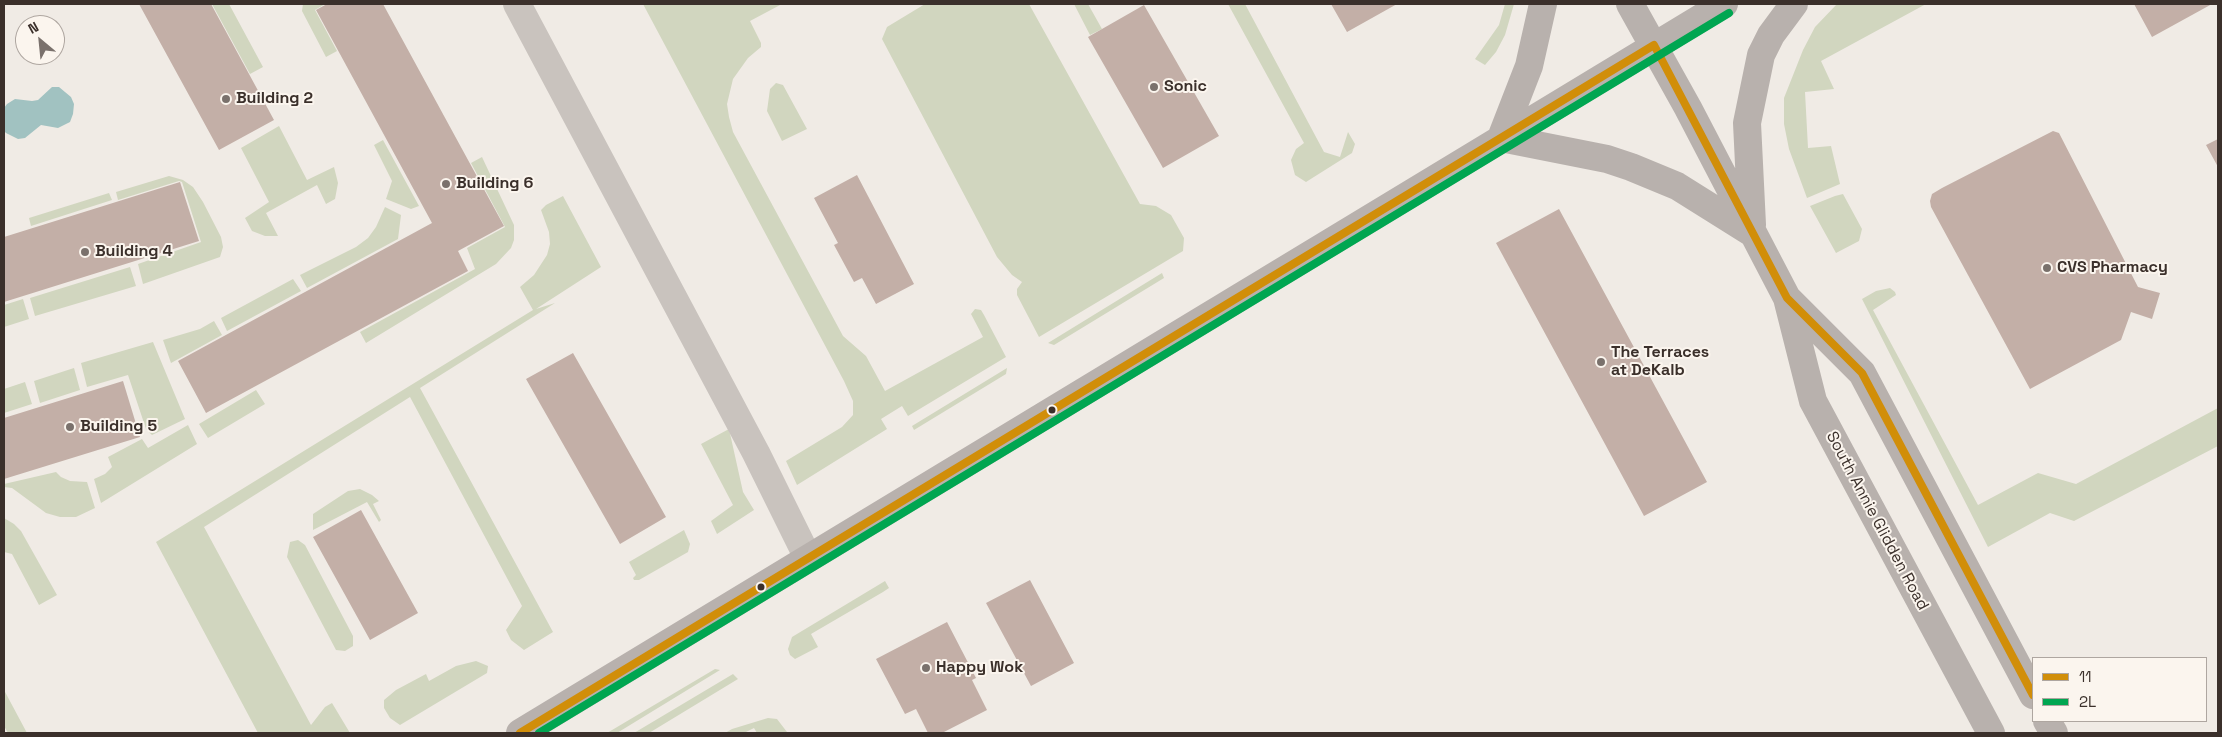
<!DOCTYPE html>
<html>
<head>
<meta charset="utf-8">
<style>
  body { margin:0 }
  #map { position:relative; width:2222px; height:737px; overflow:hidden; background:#f0ebe5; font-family:"Space Grotesk",sans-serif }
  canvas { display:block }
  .frame { position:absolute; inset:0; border:5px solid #3b302b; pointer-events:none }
  .legend { position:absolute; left:2032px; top:657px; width:175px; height:65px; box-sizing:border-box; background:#fbf5ee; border:1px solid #aea6a0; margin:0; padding:6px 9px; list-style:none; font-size:15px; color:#3b302b }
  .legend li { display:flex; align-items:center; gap:10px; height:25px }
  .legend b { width:25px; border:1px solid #aea6a0 }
  .north { position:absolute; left:15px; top:15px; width:50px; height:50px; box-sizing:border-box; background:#fbf5ee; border:1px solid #aea6a0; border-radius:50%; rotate:332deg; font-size:14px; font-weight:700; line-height:20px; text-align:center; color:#3b302b }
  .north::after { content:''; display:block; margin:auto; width:18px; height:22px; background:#7a716c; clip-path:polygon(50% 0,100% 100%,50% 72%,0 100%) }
</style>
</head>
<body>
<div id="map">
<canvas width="2222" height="737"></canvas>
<div class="frame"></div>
<ul class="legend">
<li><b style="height:6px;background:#d18e09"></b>11</li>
<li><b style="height:6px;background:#00a651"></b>2L</li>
</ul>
<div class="north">N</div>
</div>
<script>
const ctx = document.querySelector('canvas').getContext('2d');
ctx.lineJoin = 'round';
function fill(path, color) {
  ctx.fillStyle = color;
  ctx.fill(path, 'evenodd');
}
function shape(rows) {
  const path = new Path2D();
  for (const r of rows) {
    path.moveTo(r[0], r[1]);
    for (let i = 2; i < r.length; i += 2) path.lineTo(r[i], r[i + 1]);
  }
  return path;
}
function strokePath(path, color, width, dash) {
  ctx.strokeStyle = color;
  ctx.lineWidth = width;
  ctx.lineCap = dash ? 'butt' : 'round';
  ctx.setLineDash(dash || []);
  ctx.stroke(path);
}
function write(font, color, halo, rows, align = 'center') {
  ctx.font = font + ' "Space Grotesk",sans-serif';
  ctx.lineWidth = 4;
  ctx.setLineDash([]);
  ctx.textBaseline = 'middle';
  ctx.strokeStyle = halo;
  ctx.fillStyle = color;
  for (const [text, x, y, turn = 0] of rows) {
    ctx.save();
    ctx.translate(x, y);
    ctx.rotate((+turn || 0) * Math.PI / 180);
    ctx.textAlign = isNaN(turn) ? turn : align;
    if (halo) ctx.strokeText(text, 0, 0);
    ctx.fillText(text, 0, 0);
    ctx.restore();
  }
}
fill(shape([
  [212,4,229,4,263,67,250,74],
  [303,4,325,4,315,10,337,51,326,57,302,11],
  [643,4,782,4,750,21,761,43,761,47,748,58,733,79,727,104,729,117,733,132,843,336,866,356,885,391,983,337,971,314,975,309,981,310,984,315,1006,357,908,416,902,406,881,419,887,429,797,485,786,461,842,427,853,415,853,401,844,381],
  [925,4,1029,4,1140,204,1156,206,1171,215,1184,238,1183,251,1039,337,1017,295,1017,289,1022,282,1012,275,997,257,882,39,887,27],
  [1074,4,1088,4,1102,29,1090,35],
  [1228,4,1245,4,1324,152,1340,157,1348,132,1355,144,1352,153,1306,182,1295,175,1291,160,1296,149,1304,143],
  [1505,4,1514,4,1505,35,1496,52,1485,65,1475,59,1499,25],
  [1837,4,1926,4,1821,61,1834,89,1805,92,1808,148,1831,146,1840,184,1807,198,1789,149,1784,124,1784,98,1803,50,1815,27],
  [776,83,783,85,807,129,782,141,767,111,770,89],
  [279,126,307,180,334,167,338,183,335,199,326,204,317,185,266,213,278,236,265,236,252,231,245,218,269,202,241,148],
  [383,140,419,206,411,209,386,199,392,181,374,145],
  [482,157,514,225,514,240,511,248,496,264,366,343,360,332,475,269,467,248,505,227,471,163],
  [169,176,183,180,193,187,203,202,221,237,223,247,220,257,143,284,138,264,201,242,182,182,179,181,118,200,116,192],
  [109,193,112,200,31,226,29,218],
  [1843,194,1862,229,1859,241,1836,253,1810,206,1835,196],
  [563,196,601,267,536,309,555,303,420,388,553,632,524,650,511,640,506,630,522,606,410,397,204,527,311,725,325,707,332,703,350,733,258,733,156,542,533,310,520,287,534,275,547,255,550,244,549,232,541,210,546,205],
  [385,207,401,215,398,239,307,288,300,275,356,247,368,238,376,227],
  [130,267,136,286,35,316,30,298],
  [1162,273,1164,278,1054,345,1048,343],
  [293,279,301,291,227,331,221,318],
  [1890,288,1895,292,1896,295,1873,310,1978,505,2038,473,2076,484,2218,408,2218,446,2074,521,2050,513,1988,547,1862,299,1876,291],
  [23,299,29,319,4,327,4,305],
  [214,321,222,335,171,363,163,340,200,329],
  [153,342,185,419,152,435,146,429,128,375,87,387,81,363],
  [74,368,80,390,40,403,34,381],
  [1007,368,1006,374,914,430,912,426],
  [25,382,32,404,4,413,4,389],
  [256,390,265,404,208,438,199,424],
  [188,425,197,444,101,503,94,479,105,474,112,467,108,457,142,439,148,448],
  [729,429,743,492,754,510,717,534,711,521,733,505,701,444],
  [56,472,61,477,70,481,87,482,95,508,76,517,60,517,46,513,12,488,4,487,4,484],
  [360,489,372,495,379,501,373,504,381,520,379,522,367,502,313,530,313,514,348,491],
  [4,518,14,524,21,531,57,595,39,605,12,554,4,552],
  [684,530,690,544,688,552,639,580,634,580,633,578,636,575,629,562],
  [298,540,305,545,353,636,353,646,345,651,336,650,287,557,290,542],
  [885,581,889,588,883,592,811,634,818,647,795,659,790,655,788,649,792,637],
  [476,661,488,666,487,673,400,725,390,718,384,708,384,700,396,690,426,674,429,681,456,666],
  [715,669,720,670,617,733,607,733],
  [733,674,738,679,649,733,634,733],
  [4,690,27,733,8,733,4,726],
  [768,718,777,719,787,732,757,733,754,728,744,733,725,733,732,729]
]), '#d1d6bf');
fill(shape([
  [52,87,59,87,71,97,74,104,73,114,70,122,58,128,41,125,25,138,18,139,6,133,4,131,4,108,7,104,15,99,32,101,38,100]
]), '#a1c2c1');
fill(shape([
  [139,4,211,4,274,120,219,150],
  [327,4,383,4,504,226,458,251,468,271,206,413,178,361,432,223,316,10],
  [1331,4,1397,4,1347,32],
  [2134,4,2212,4,2152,37],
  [1144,5,1219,136,1163,168,1088,37],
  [2053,131,2059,133,2138,287,2160,293,2152,319,2131,312,2121,340,2030,389,1931,207,1930,201,1932,194,1942,188],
  [2218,139,2218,167,2206,145],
  [857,175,914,284,876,304,862,278,854,282,834,245,838,243,814,198],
  [180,182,199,241,4,302,4,237],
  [1559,209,1707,482,1644,516,1496,243],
  [573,353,666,517,620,544,526,379],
  [123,381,140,437,4,479,4,418],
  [361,510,418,613,370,640,313,537],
  [1030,580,1074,663,1031,686,986,603],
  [947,622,976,678,972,680,987,710,942,733,928,733,916,709,905,714,876,659]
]), '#c3afa7');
strokePath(shape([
  [517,4,756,453,808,558]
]), '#c9c3be', 28);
strokePath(shape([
  [1630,4,1688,108,1787,298,1813,401,1991,733],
  [1501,138,1607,159,1631,167,1677,186,1752,233],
  [1501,138,1529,66,1543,4],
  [1752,225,1747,123,1761,55,1771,35,1794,4],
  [1787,298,1862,373,2033,695],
  [2047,721,2054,733],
  [520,733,1724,4]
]), '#b8b1ad', 28);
strokePath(shape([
  [520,733,1654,45,1787,298,1862,373,2033,695]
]), '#d18e09', 8);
strokePath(shape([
  [539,733,1729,13]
]), '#00a651', 8);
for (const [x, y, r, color] of [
  [1154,87,5,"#7a716c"],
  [226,99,5,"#7a716c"],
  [446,184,5,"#7a716c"],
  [85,252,5,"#7a716c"],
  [2047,268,5,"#7a716c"],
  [1601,362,5,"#7a716c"],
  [1052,410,4.5,"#3b302b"],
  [70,427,5,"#7a716c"],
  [761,587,4.5,"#3b302b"],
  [926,668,5,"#7a716c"]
]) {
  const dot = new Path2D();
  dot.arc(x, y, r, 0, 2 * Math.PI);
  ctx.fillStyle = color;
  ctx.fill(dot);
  strokePath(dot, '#fbf5ee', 2);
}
write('bold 16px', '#3b302b', '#fbf5ee', [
  ["Sonic",1164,87],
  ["Building 2",236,99],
  ["Building 6",456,184],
  ["Building 4",95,252],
  ["CVS Pharmacy",2057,268],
  ["The Terraces",1611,353],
  ["at DeKalb",1611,371],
  ["Building 5",80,427],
  ["Happy Wok",936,668]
], 'left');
write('16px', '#3b302b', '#fbf5ee', [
  ["South Annie Glidden Road",1877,521,62]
]);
</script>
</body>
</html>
